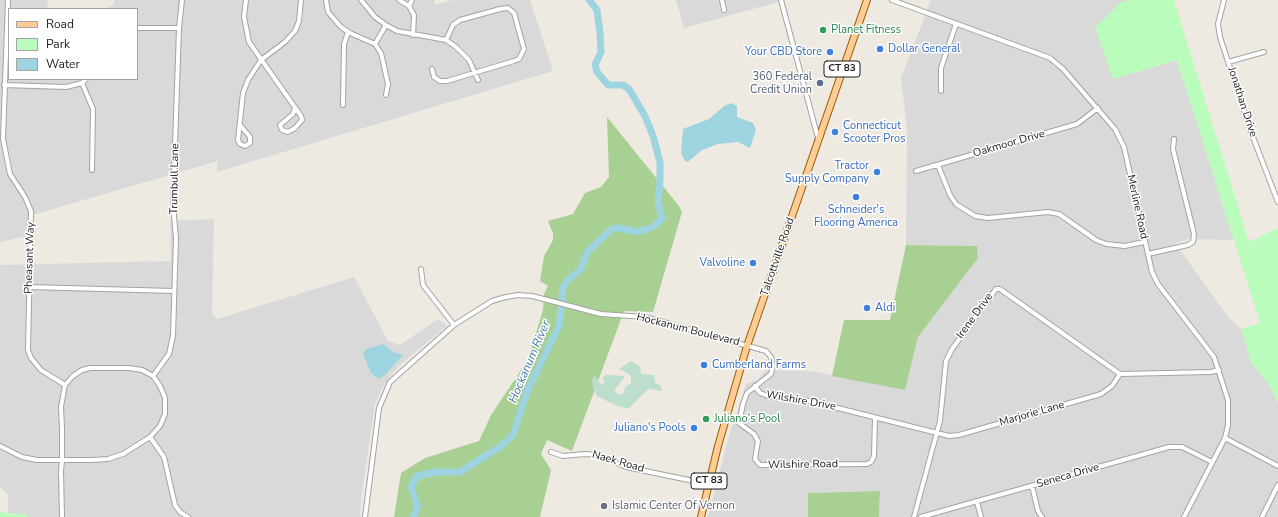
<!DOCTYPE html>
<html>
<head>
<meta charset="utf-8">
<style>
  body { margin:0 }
  #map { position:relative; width:1278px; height:517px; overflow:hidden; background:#eee9e1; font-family:"Nunito Sans",sans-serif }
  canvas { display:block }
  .legend { position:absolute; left:8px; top:8px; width:130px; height:72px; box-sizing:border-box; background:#fff; border:1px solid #a4a4a4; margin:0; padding:5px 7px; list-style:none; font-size:12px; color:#1c1c1c }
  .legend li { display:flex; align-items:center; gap:8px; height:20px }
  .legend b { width:20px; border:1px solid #a4a4a4 }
</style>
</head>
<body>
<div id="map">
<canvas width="1278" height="517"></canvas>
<ul class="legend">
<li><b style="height:5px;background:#ffcc95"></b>Road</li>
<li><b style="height:11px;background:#bafcbc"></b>Park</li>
<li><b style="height:11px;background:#9ed4df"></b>Water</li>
</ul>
</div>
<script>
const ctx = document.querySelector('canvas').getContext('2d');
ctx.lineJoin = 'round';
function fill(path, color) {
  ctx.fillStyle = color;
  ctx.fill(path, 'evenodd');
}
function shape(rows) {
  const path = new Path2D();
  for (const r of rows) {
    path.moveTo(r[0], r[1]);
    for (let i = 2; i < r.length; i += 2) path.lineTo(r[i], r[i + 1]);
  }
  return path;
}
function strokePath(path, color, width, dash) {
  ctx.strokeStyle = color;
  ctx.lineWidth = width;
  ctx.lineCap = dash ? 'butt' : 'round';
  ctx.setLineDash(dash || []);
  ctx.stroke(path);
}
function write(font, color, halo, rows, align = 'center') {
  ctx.font = font + ' "Nunito Sans",sans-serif';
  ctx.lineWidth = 3;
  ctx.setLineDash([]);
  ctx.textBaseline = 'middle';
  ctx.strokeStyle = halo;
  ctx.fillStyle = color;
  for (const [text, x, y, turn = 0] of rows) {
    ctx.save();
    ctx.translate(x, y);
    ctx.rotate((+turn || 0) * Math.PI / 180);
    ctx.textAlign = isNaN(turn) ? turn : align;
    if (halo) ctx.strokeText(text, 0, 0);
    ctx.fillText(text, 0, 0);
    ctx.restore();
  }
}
fill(shape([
  [0,0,48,0,47,9,9,9,9,79,137,79,137,9,106,9,114,4,114,0,434,0,435,5,452,0,530,0,553,71,217,172,218,161,29,216,27,236,0,242],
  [676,0,786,0,684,28],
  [931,0,1129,0,1120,3,1113,79,1177,60,1234,240,1188,239,1175,243,1228,317,1241,329,1252,364,1268,383,1278,403,1278,517,879,517,880,491,808,493,808,517,708,517,729,436,746,384,758,379,766,370,811,371,905,390,918,337,978,258,977,246,906,245,907,129,901,78],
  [214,219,212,313,217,319,354,277,388,341,400,345,438,319,447,326,401,364,392,374,382,389,375,404,361,498,360,517,27,517,27,515,8,513,8,494,0,487,0,265,171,261,170,221]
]), '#dad9d9');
fill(shape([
  [607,117,679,206,682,212,653,312,624,311,572,451,547,440,541,454,551,470,540,517,394,517,401,473,425,458,479,441,491,415,523,367,531,349,543,310,544,294,548,286,540,281,544,256,553,240,553,234,548,221,573,214,585,193,601,187,609,177],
  [906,245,977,246,978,258,918,337,905,390,832,376,844,320,890,320],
  [880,491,879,517,808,517,808,493]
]), '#a8d093');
fill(shape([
  [631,361,640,367,641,374,654,375,655,383,660,385,662,391,648,389,628,409,615,405,597,396,593,388,592,378,595,376,600,383,604,384,603,377,606,375,624,376,624,378,614,391,619,395,624,393,625,387,631,383,631,378,629,374,619,369]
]), '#bdddcd');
fill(shape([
  [1129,0,1174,0,1249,242,1278,228,1278,403,1268,383,1252,364,1241,329,1260,323,1177,60,1113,79,1095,28,1120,3],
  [0,512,27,515,27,517,0,517]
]), '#bafcbc');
fill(shape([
  [731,103,737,106,737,117,753,123,756,130,750,148,738,142,718,144,702,150,689,161,686,162,681,154,683,129,709,119,724,106],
  [384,344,393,352,403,355,385,375,379,379,371,373,363,354,366,349]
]), '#9ed4df');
strokePath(shape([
  [413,517,418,507,411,487,417,476,435,472,460,472,501,446,513,435,527,392,559,326,563,288,568,280,580,270,588,251,612,229,619,228,638,232,653,227,662,219,658,201,660,180,660,162,653,136,645,116,629,89,623,85,608,85,597,72,595,65,601,52,600,33,597,10,589,0]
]), '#9ed4df', 7);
const minor = shape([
  [8,0,3,139,10,174,25,197,31,211,28,350,31,358,41,370,65,385],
  [246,0,244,17,249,42,301,116,302,120,295,128,288,132,282,130,280,125,293,114,295,108],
  [326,0,328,12,341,27,350,33,375,44,381,53,388,84,386,95],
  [361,0,375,17,386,25,397,31,446,40,456,47,469,60,478,80],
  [399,0,409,6,414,15,413,35],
  [722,0,724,10],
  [781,0,818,138],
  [892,0,1050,58,1063,69,1115,129,1124,147,1152,272,1158,284,1214,357,1228,400,1228,425,1225,438,1184,517],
  [1224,0,1218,24,1220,37,1251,132,1278,202],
  [409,6,412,0],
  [137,28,179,28],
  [375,44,386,25],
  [1228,62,1264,52],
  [432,69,434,77,440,81,447,81,514,61,519,59,524,49,514,13,508,8,500,9,460,20,453,25,446,40],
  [82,83,93,109,92,170],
  [4,85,66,87,82,83,86,79],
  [941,91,941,68,956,24],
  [343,105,344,44,348,32],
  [240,125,250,137,250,143,245,146,240,144,238,140,243,93,248,80,261,60,285,42,295,31,299,21,301,0],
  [938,165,950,195,956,204,975,216,988,218,1048,212,1059,214,1096,240,1106,244,1125,246,1144,242],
  [916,171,1077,124,1098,108],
  [1148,254,1188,245,1193,242,1194,234,1173,149,1174,139],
  [421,269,423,285,454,325],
  [29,287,174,291],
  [153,376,169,354,173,336,176,238,173,205,179,28,182,0],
  [755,386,760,393,768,396,810,401,949,436,959,435,1101,394,1112,386,1120,374],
  [150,437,164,457,175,505,180,512,188,517],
  [1225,438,1278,466],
  [0,446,22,457,37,460,92,460,108,459,123,454,150,437,160,426,165,414,165,398,160,386,153,376,142,370,129,368,90,368,82,370,73,376,65,385,61,407,62,428,62,460,61,471,62,517],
  [551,452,563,456,585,454,599,455,626,467,708,484],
  [1032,486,1038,511,1042,517],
  [977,502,981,517],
  [365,517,379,408,390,382,454,325,492,301,506,297,518,295,532,296,601,314,645,317,766,351,771,357,773,366,771,374,747,393,743,404,739,423,754,434,758,441,755,459,760,465,867,464,871,462,874,456,875,418],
  [914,517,940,421,946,361,952,349,996,289,1000,289,1120,374,1211,372,1219,370],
  [921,517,1169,447,1182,447,1212,462],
  [1262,517,1278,485]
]);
const primary = shape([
  [701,517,718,446,747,346,867,0]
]);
strokePath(minor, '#a3a3a3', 6);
strokePath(primary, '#945c00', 8);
strokePath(minor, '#fff', 4);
strokePath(primary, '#ffcc95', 6);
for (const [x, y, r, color] of [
  [823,30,4,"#2e9e5b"],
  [880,49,4,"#3f7fe0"],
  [830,52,4,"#3f7fe0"],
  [820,83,4,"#5c6f8a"],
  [835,132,4,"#3f7fe0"],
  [877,172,4,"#3f7fe0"],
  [856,197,4,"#3f7fe0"],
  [753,263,4,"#3f7fe0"],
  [867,308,4,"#3f7fe0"],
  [704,365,4,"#3f7fe0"],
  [706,419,4,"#2e9e5b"],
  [694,428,4,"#3f7fe0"],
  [604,506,4,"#6b7280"]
]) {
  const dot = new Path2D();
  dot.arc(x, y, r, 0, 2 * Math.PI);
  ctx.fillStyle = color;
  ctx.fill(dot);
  strokePath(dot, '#fff', 1.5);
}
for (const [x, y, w] of [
  [842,69,36],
  [709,481,36]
]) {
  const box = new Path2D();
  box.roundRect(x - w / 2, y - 8, w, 16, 3);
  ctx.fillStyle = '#fff';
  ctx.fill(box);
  strokePath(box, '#1c1c1c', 1);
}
write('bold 10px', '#1c1c1c', null, [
  ["CT 83",842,69],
  ["CT 83",709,481]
]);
write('11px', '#27864d', '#fff', [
  ["Planet Fitness",831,30],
  ["Juliano's Pool",714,419]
], 'left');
write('11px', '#366cbe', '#fff', [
  ["Dollar General",888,49],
  ["Your CBD Store",822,52,"right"],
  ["Connecticut",843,126],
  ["Scooter Pros",843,139],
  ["Tractor",869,166,"right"],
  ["Supply Company",869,179,"right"],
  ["Schneider's",856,210,"center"],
  ["Flooring America",856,223,"center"],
  ["Valvoline",745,263,"right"],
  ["Aldi",875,308],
  ["Cumberland Farms",712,365],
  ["Juliano's Pools",686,428,"right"]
], 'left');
write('11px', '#4e5e75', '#fff', [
  ["360 Federal",812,77],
  ["Credit Union",812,90]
], 'right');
write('11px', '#1c1c1c', '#fff', [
  ["Jonathan Drive",1242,102,72],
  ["Oakmoor Drive",1009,144,-16],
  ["Trumbull Lane",175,179,-89],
  ["Merline Road",1137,207,78],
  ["Talcottville Road",778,257,-71],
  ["Pheasant Way",30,258,-88],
  ["Irene Drive",975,316,-54],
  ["Hockanum Boulevard",688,330,14],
  ["Wilshire Drive",801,401,10],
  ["Marjorie Lane",1032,414,-16],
  ["Naek Road",618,462,16],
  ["Wilshire Road",803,465,-1],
  ["Seneca Drive",1068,476,-16]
]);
write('11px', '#5b616d', '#fff', [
  ["Islamic Center Of Vernon",612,506]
], 'left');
write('italic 12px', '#417aa8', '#fff', [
  ["Hockanum River",530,362,-67]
]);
</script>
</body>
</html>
